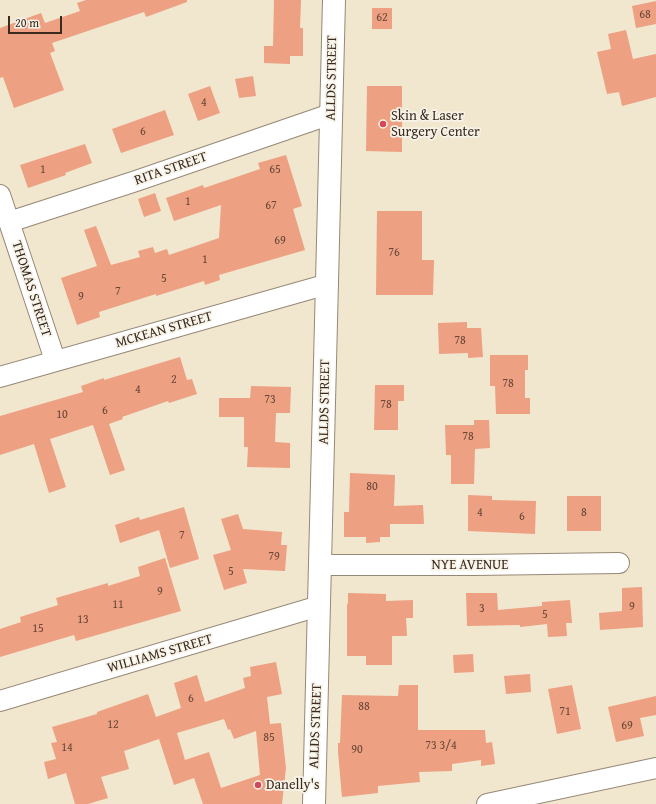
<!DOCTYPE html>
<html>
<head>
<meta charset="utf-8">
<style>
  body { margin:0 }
  #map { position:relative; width:656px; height:804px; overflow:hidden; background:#f1e6ce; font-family:"Gentium Book Plus",serif }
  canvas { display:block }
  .scale { position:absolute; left:8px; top:16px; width:54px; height:18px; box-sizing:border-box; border:2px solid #3b2a1e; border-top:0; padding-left:5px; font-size:12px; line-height:14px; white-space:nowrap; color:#3b2a1e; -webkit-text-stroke:3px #f7f3e8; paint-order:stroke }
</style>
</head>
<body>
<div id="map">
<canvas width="656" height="804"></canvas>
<div class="scale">20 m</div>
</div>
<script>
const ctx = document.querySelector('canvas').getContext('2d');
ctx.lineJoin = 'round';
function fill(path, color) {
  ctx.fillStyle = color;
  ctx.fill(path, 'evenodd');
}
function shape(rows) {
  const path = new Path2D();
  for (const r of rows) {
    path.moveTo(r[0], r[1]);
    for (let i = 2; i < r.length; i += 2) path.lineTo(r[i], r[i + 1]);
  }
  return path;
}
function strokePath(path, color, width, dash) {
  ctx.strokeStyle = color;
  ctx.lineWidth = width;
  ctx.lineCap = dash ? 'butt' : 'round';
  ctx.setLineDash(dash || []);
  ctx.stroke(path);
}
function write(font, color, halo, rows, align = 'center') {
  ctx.font = font + ' "Gentium Book Plus",serif';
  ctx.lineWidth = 3.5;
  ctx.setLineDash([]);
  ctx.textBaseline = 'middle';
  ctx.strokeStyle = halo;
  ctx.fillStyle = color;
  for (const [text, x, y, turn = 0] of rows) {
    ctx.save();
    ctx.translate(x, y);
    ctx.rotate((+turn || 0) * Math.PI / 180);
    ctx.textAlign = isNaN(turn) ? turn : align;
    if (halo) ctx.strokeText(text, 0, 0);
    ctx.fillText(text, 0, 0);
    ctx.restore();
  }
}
fill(shape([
  [86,0,187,0,187,2,146,17,144,12,52,43,55,51,50,53,64,90,14,108,3,77,0,78,0,28,41,13,45,23,80,11,77,3],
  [274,0,301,0,300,28,303,28,303,56,290,56,290,64,264,63,264,46,273,46],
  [656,1,656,24,636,28,632,6],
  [372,8,392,8,392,29,372,29],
  [626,30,633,59,656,54,656,97,622,106,619,92,607,94,597,52,611,49,608,34],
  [253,76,256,96,239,98,235,79],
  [210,86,220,113,198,121,188,94],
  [367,86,402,86,402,152,366,151],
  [165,110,174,135,121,153,112,129],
  [85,144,92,163,65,173,66,175,28,188,20,165],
  [286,155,302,206,293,209,305,250,219,275,220,280,205,285,204,281,156,296,156,294,99,312,100,317,77,325,61,278,97,266,84,230,96,226,111,265,140,257,138,251,153,247,155,253,167,249,169,255,219,238,221,205,174,221,166,198,203,185,204,188,260,169,258,163],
  [155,193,161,211,144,217,138,199],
  [377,211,422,211,422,260,434,260,433,295,376,295],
  [467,322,467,328,481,328,483,357,468,358,468,353,439,354,438,323],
  [490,355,528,355,528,370,525,370,525,398,530,398,530,414,496,414,495,386,490,386],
  [180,357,187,380,192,379,197,394,169,403,168,401,122,417,123,419,109,424,125,470,110,475,93,425,50,439,66,487,49,493,34,444,0,455,0,416,83,392,81,386,104,378,104,380],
  [375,385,404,385,404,401,398,401,398,430,374,430],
  [251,386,291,387,290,413,276,413,275,442,290,443,290,468,247,467,248,447,244,447,244,417,219,417,219,398,250,398],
  [474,420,489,420,490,448,475,449,474,484,451,484,451,455,446,455,445,425,474,425],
  [350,473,395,475,394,506,423,505,424,524,390,524,390,537,380,537,380,542,366,543,366,537,344,537,344,512,349,512],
  [468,495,492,496,492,500,536,501,535,534,468,531],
  [567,496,601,496,601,531,567,531],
  [184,507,199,559,170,568,159,530,120,543,115,525,139,517,140,520],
  [238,514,243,529,282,532,281,545,287,545,285,571,243,569,247,583,224,590,213,555,231,550,221,519],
  [165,558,181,611,76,641,74,635,0,657,0,629,21,622,20,617,58,605,56,598,108,583,108,586,140,576,138,567],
  [642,587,643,627,600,630,599,613,622,611,622,588],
  [348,593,386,594,386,601,413,600,413,618,406,618,407,636,392,636,392,665,366,665,366,656,347,656,347,604,348,604],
  [466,593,497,593,498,610,542,606,542,602,570,600,572,623,566,623,567,636,548,637,547,624,520,627,520,625,467,626],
  [473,654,474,672,454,673,453,655],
  [276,662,282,694,267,697,270,724,281,723,286,768,282,804,203,804,194,778,174,785,159,739,124,751,129,769,101,777,108,798,88,804,75,804,66,773,48,779,44,762,56,759,51,743,57,742,52,727,97,714,97,712,148,694,156,717,181,708,174,683,197,675,205,702,245,688,243,678,251,676,250,667],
  [224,719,228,730,230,729,234,739,256,731,260,775,221,788,209,752,185,760,177,733],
  [530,674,531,692,506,694,504,676],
  [399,685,418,685,418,730,485,730,486,743,492,742,495,764,481,766,481,760,452,764,452,771,419,772,420,782,378,786,378,793,342,797,338,752,338,743,340,743,342,695,398,696],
  [572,685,581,729,557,734,548,689],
  [656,696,656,715,640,718,644,736,616,742,608,707]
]), '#eda082');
const street = shape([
  [0,195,55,360],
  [9,222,136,181,331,114],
  [0,377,328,284],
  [321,565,474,565,619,563],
  [0,701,319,606],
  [487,804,656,768]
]);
const secondary = shape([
  [314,804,334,0]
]);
strokePath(street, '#968876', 22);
strokePath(secondary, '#968876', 24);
strokePath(street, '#fff', 20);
strokePath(secondary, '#fff', 22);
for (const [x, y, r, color] of [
  [383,124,4,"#d1495b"],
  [258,785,4,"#d1495b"]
]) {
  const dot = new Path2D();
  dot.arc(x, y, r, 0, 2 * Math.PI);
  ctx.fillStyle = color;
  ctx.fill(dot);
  strokePath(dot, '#f7f3e8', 1.5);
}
write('12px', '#684837', null, [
  ["68",645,15],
  ["62",382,18],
  ["4",204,103],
  ["6",143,132],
  ["1",43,170],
  ["65",275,170],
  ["1",188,202],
  ["67",271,206],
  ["69",280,241],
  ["76",394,253],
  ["1",205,260],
  ["5",164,279],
  ["7",118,292],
  ["9",81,297],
  ["78",460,341],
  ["2",174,380],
  ["78",508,384],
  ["4",138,390],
  ["73",270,400],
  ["78",386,405],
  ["6",105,411],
  ["10",62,415],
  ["78",468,437],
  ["80",372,487],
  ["4",480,513],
  ["8",584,513],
  ["6",522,517],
  ["7",182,536],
  ["79",274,557],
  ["5",231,572],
  ["9",160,592],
  ["11",118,605],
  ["9",632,607],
  ["3",482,609],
  ["5",545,615],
  ["13",83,620],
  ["15",38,629],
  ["6",191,699],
  ["88",364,707],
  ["71",565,712],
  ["12",113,725],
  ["69",627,726],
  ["85",269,738],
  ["73 3/4",441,746],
  ["14",67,748],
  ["90",357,750]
]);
write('14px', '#3b2a1e', '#f7f3e8', [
  ["ALLDS STREET",332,78,-89],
  ["RITA STREET",171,169,-19],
  ["THOMAS STREET",31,289,72],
  ["MCKEAN STREET",164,330,-16],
  ["ALLDS STREET",325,402,-89],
  ["NYE AVENUE",470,565],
  ["WILLIAMS STREET",160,654,-16],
  ["ALLDS STREET",316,726,-88]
]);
write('14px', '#3b2a1e', '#f7f3e8', [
  ["Skin & Laser",391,116],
  ["Surgery Center",391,132],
  ["Danelly's",266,785]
], 'left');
</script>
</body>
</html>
